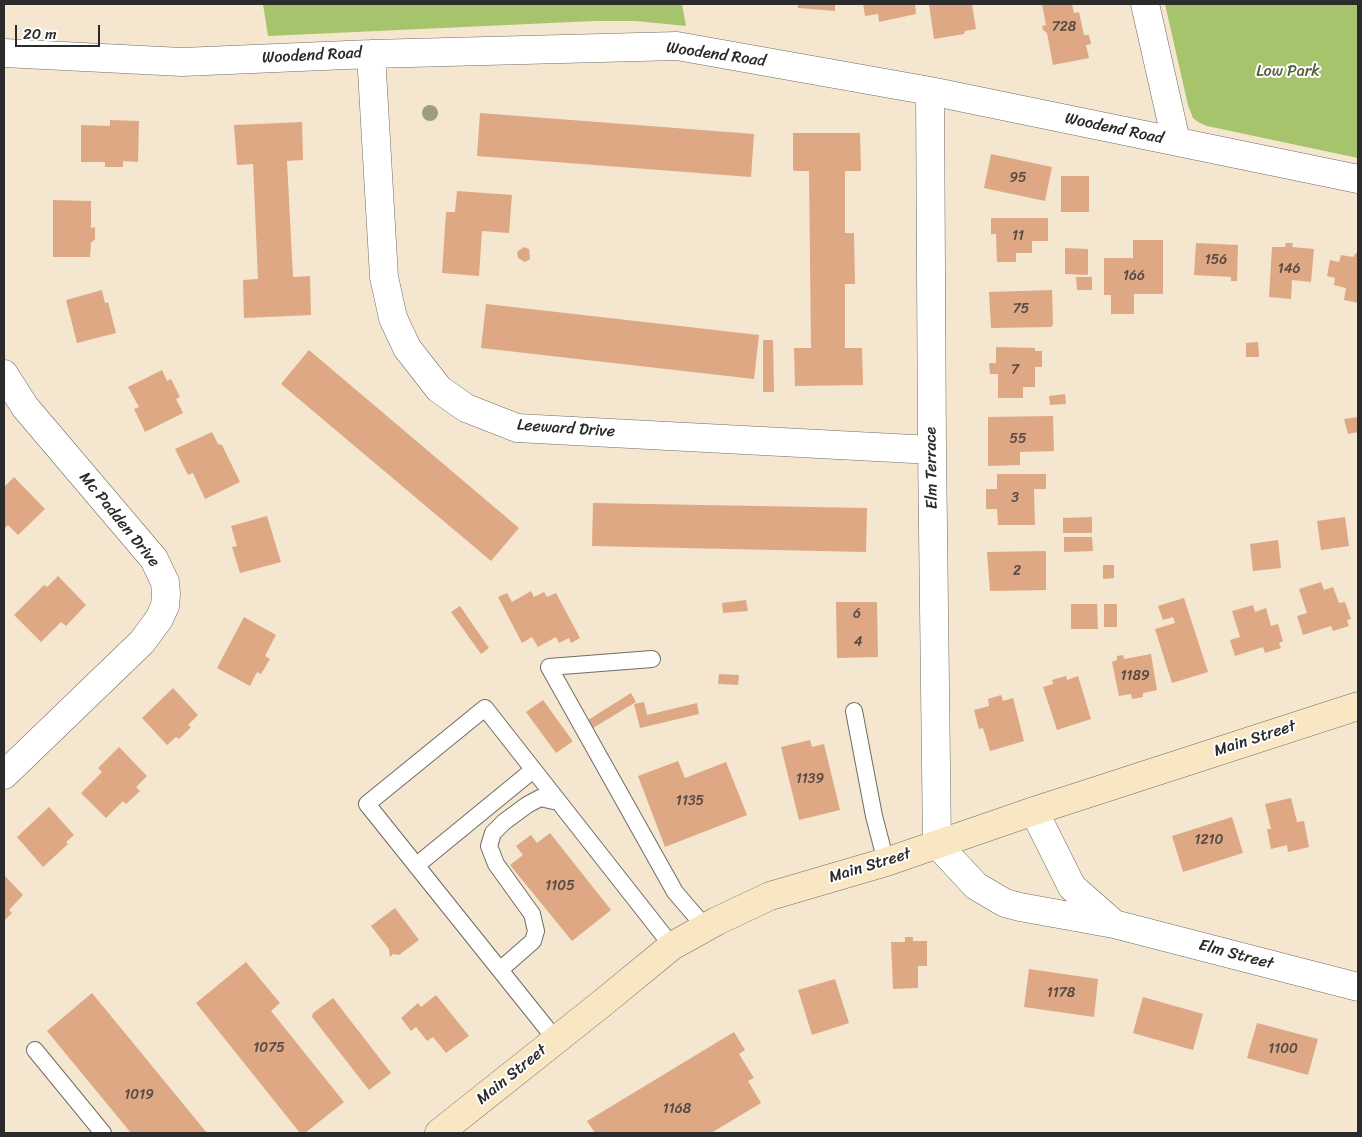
<!DOCTYPE html>
<html>
<head>
<meta charset="utf-8">
<style>
  body { margin:0 }
  #map { position:relative; width:1362px; height:1137px; overflow:hidden; background:#f4e6cf; font-family:Sriracha,sans-serif }
  canvas { display:block }
  .frame { position:absolute; inset:0; border:5px solid #2b2b2b; pointer-events:none }
  .scale { position:absolute; left:15px; top:25px; width:85px; height:22px; box-sizing:border-box; border:2px solid #2b2b2b; border-top:0; padding-left:6px; font-size:15px; line-height:18px; white-space:nowrap; color:#2b2b2b; -webkit-text-stroke:4px #fff; paint-order:stroke }
</style>
</head>
<body>
<div id="map">
<canvas width="1362" height="1137"></canvas>
<div class="frame"></div>
<div class="scale">20 m</div>
</div>
<script>
const ctx = document.querySelector('canvas').getContext('2d');
ctx.lineJoin = 'round';
function fill(path, color) {
  ctx.fillStyle = color;
  ctx.fill(path, 'evenodd');
}
function shape(rows) {
  const path = new Path2D();
  for (const r of rows) {
    path.moveTo(r[0], r[1]);
    for (let i = 2; i < r.length; i += 2) path.lineTo(r[i], r[i + 1]);
  }
  return path;
}
function strokePath(path, color, width, dash) {
  ctx.strokeStyle = color;
  ctx.lineWidth = width;
  ctx.lineCap = dash ? 'butt' : 'round';
  ctx.setLineDash(dash || []);
  ctx.stroke(path);
}
function write(font, color, halo, rows, align = 'center') {
  ctx.font = font + ' Sriracha,sans-serif';
  ctx.lineWidth = 4;
  ctx.setLineDash([]);
  ctx.textBaseline = 'middle';
  ctx.strokeStyle = halo;
  ctx.fillStyle = color;
  for (const [text, x, y, turn = 0] of rows) {
    ctx.save();
    ctx.translate(x, y);
    ctx.rotate((+turn || 0) * Math.PI / 180);
    ctx.textAlign = isNaN(turn) ? turn : align;
    if (halo) ctx.strokeText(text, 0, 0);
    ctx.fillText(text, 0, 0);
    ctx.restore();
  }
}
fill(shape([
  [263,4,682,4,686,26,636,21,594,21,268,36],
  [1165,4,1358,4,1358,158,1207,126,1198,122,1193,118,1188,105]
]), '#a5c46c');
fill(shape([
  [798,4,835,4,835,11,798,8],
  [863,4,915,4,916,14,879,22,878,14,865,16],
  [929,4,972,4,976,29,965,31,964,34,934,39],
  [1042,4,1072,4,1074,13,1079,12,1084,35,1089,35,1091,44,1086,45,1089,58,1053,65,1047,33,1043,30,1042,26,1046,25],
  [480,113,754,134,751,177,477,156],
  [110,120,139,121,138,162,123,161,123,167,105,167,105,162,81,162,81,125,110,126],
  [302,122,303,160,287,161,293,277,310,276,311,315,244,318,243,280,258,279,253,164,237,165,234,125],
  [793,133,860,133,861,171,845,171,845,233,854,233,855,284,845,284,845,348,862,348,863,385,795,386,794,348,811,348,809,171,794,171,793,169],
  [991,154,1052,167,1045,201,984,188],
  [1061,176,1089,176,1089,212,1061,212],
  [457,191,512,195,509,233,482,231,479,276,442,273,446,212,455,212],
  [53,200,91,201,91,228,95,227,95,239,91,243,90,257,53,257],
  [991,218,1048,218,1048,241,1032,241,1032,253,1016,253,1016,262,997,262,996,234,991,234],
  [1133,240,1163,240,1163,294,1134,294,1134,314,1111,314,1111,295,1104,295,1104,258,1133,258],
  [1196,243,1238,245,1237,281,1231,281,1231,277,1194,275],
  [1286,243,1293,243,1292,247,1314,249,1311,282,1292,280,1291,299,1269,297,1272,247,1285,247],
  [524,247,529,249,530,259,525,262,518,258,517,252],
  [1065,248,1088,249,1088,275,1065,274],
  [1358,251,1358,303,1344,300,1346,288,1334,285,1335,278,1327,276,1330,260,1339,262,1341,255,1353,257],
  [1076,277,1092,277,1092,290,1077,290],
  [102,290,105,303,108,302,116,333,77,343,66,300],
  [1052,290,1053,325,1051,327,991,328,989,292],
  [486,304,759,335,754,379,481,348],
  [763,340,773,340,774,392,763,392],
  [1258,342,1259,357,1246,357,1246,343],
  [996,347,1035,348,1035,351,1042,351,1042,367,1035,367,1035,387,1023,387,1023,398,998,398,998,374,990,374,989,363,996,363],
  [309,350,519,528,491,561,281,384],
  [162,370,167,381,171,379,180,397,176,399,183,413,145,432,134,409,139,407,128,387],
  [1065,394,1066,404,1050,405,1049,396],
  [1053,416,1054,451,1020,452,1020,465,988,466,988,417],
  [1358,417,1358,432,1348,434,1344,419],
  [212,432,218,444,222,445,240,482,205,499,193,473,188,475,175,449],
  [997,474,1046,474,1046,489,1034,489,1035,525,998,525,997,509,986,509,986,489,997,489],
  [14,477,45,509,18,535,8,525,5,528,4,526,4,487],
  [593,503,867,508,866,552,592,546],
  [267,516,281,562,240,573,232,547,237,546,231,526],
  [1092,517,1092,533,1063,533,1063,518],
  [1345,517,1349,546,1321,550,1317,521],
  [1064,537,1092,537,1093,551,1064,552],
  [1278,540,1281,568,1253,571,1250,544],
  [1046,551,1046,590,990,591,987,552],
  [1103,565,1114,565,1114,578,1103,579],
  [58,576,86,605,66,626,61,622,41,642,14,615,44,585,47,587],
  [1321,582,1324,590,1333,587,1339,603,1345,602,1351,619,1347,620,1349,626,1333,631,1331,626,1303,635,1297,616,1307,613,1299,589],
  [531,591,534,597,544,592,547,597,556,593,580,638,571,643,569,638,559,643,556,637,538,647,532,637,522,643,498,597,507,593,512,602],
  [1184,598,1208,672,1172,683,1155,629,1175,623,1173,617,1163,620,1158,606],
  [746,600,748,611,723,613,722,603],
  [836,602,877,602,878,657,837,658],
  [1071,604,1097,604,1098,629,1071,629],
  [1104,604,1117,604,1117,627,1104,627],
  [1253,605,1255,612,1266,608,1271,626,1278,624,1283,641,1279,643,1281,648,1265,653,1263,647,1235,656,1230,640,1240,637,1232,611],
  [460,606,489,648,481,654,451,612],
  [244,617,276,635,265,656,270,659,261,674,257,672,250,686,217,668],
  [1151,654,1157,690,1143,693,1143,697,1132,699,1131,694,1119,696,1112,662,1117,660,1117,656,1123,655,1124,659],
  [719,674,739,675,738,685,718,684],
  [1066,676,1067,680,1078,676,1091,719,1057,730,1043,687,1053,684,1052,680],
  [173,688,198,715,188,725,191,727,179,739,176,737,167,745,142,718],
  [631,693,636,702,593,728,588,720],
  [1001,695,1003,701,1013,698,1024,741,990,751,983,728,979,729,974,710,989,706,988,699],
  [543,700,572,740,572,742,556,753,526,712],
  [644,702,647,715,697,703,699,714,640,728,634,704],
  [810,740,812,747,824,744,840,810,799,820,781,747],
  [119,747,147,776,136,787,140,791,126,804,123,801,106,818,81,793,102,772,98,768],
  [678,761,685,778,726,762,747,815,665,847,638,776],
  [1291,798,1297,822,1304,821,1309,847,1288,852,1287,845,1271,849,1267,829,1271,829,1265,804],
  [49,807,74,835,66,842,68,844,43,867,17,837],
  [1232,817,1243,853,1183,872,1172,836],
  [550,833,611,910,572,941,510,865,523,855,516,846,531,835,537,843],
  [4,875,23,895,9,910,12,913,4,921],
  [395,908,419,940,399,955,393,954,390,957,389,949,371,926],
  [905,937,913,937,913,941,927,941,927,966,918,966,918,988,893,989,891,942,905,942],
  [246,962,280,1003,271,1011,344,1102,305,1133,300,1133,196,1003],
  [1029,969,1098,979,1094,1017,1024,1007],
  [835,979,849,1023,812,1035,798,990],
  [92,993,207,1133,131,1133,47,1031],
  [436,995,469,1036,446,1053,433,1037,427,1041,416,1027,411,1031,401,1018,418,1003,421,1007],
  [1143,997,1203,1014,1193,1050,1133,1033],
  [333,998,391,1073,369,1090,312,1017,313,1013],
  [1257,1023,1318,1039,1308,1075,1247,1058],
  [734,1032,745,1050,739,1054,754,1078,748,1081,761,1103,711,1133,595,1133,587,1121]
]), '#dea885');
const service = shape([
  [652,659,549,667,675,892,705,927],
  [854,711,874,816,886,862],
  [417,865,533,770],
  [500,970,533,941,536,931,532,914,496,864,489,846,493,833,504,822,527,805,540,798,558,802],
  [556,1040,367,804,485,708,672,946],
  [35,1050,103,1133]
]);
const minor = shape([
  [1145,4,1176,141],
  [4,53,182,62,371,54,677,46,930,91,1358,179],
  [371,54,384,277,393,318,407,348,439,389,466,408,517,428,932,450],
  [930,91,932,450,937,844],
  [4,374,25,407,154,559,165,582,166,594,165,606,159,619,142,642,4,775]
]);
const tertiary = shape([
  [1034,811,1072,887,1113,923],
  [937,844,976,886,1005,903,1020,907,1114,924,1358,987]
]);
const secondary = shape([
  [439,1133,600,1005,672,946,717,921,770,896,886,862,1034,811,1358,706]
]);
strokePath(service, '#716c64', 18);
strokePath(minor, '#716c64', 29);
strokePath(tertiary, '#716c64', 29);
strokePath(secondary, '#716c64', 29);
strokePath(service, '#fff', 16);
strokePath(minor, '#fff', 28);
strokePath(tertiary, '#fff', 28);
strokePath(secondary, '#f9e7c3', 28);
ctx.fillStyle = '#9d9d81';
for (const [x, y] of [
  [430,113]
]) {
  ctx.beginPath();
  ctx.arc(x, y, 8, 0, 2 * Math.PI);
  ctx.fill();
}
write('14px', '#584a42', null, [
  ["728",1064,27],
  ["95",1018,178],
  ["11",1018,236],
  ["156",1216,260],
  ["146",1289,269],
  ["166",1134,276],
  ["75",1021,309],
  ["7",1015,370],
  ["55",1018,439],
  ["3",1015,498],
  ["2",1017,571],
  ["6",857,614],
  ["4",858,642],
  ["1189",1135,676],
  ["1139",810,779],
  ["1135",690,801],
  ["1210",1209,840],
  ["1105",560,886],
  ["1178",1061,993],
  ["1075",269,1048],
  ["1100",1283,1049],
  ["1019",139,1095],
  ["1168",677,1109]
]);
write('16px', '#2b2b2b', '#fff', [
  ["Woodend Road",716,55,8],
  ["Woodend Road",312,56,-3],
  ["Woodend Road",1114,129,12],
  ["Leeward Drive",566,429,4],
  ["Elm Terrace",932,468,-91],
  ["Mc Padden Drive",119,520,51],
  ["Main Street",1255,739,-18],
  ["Main Street",870,866,-17],
  ["Elm Street",1236,955,15],
  ["Main Street",512,1075,-39]
]);
write('16px', '#566142', '#fff', [
  ["Low Park",1288,72]
]);
</script>
</body>
</html>
